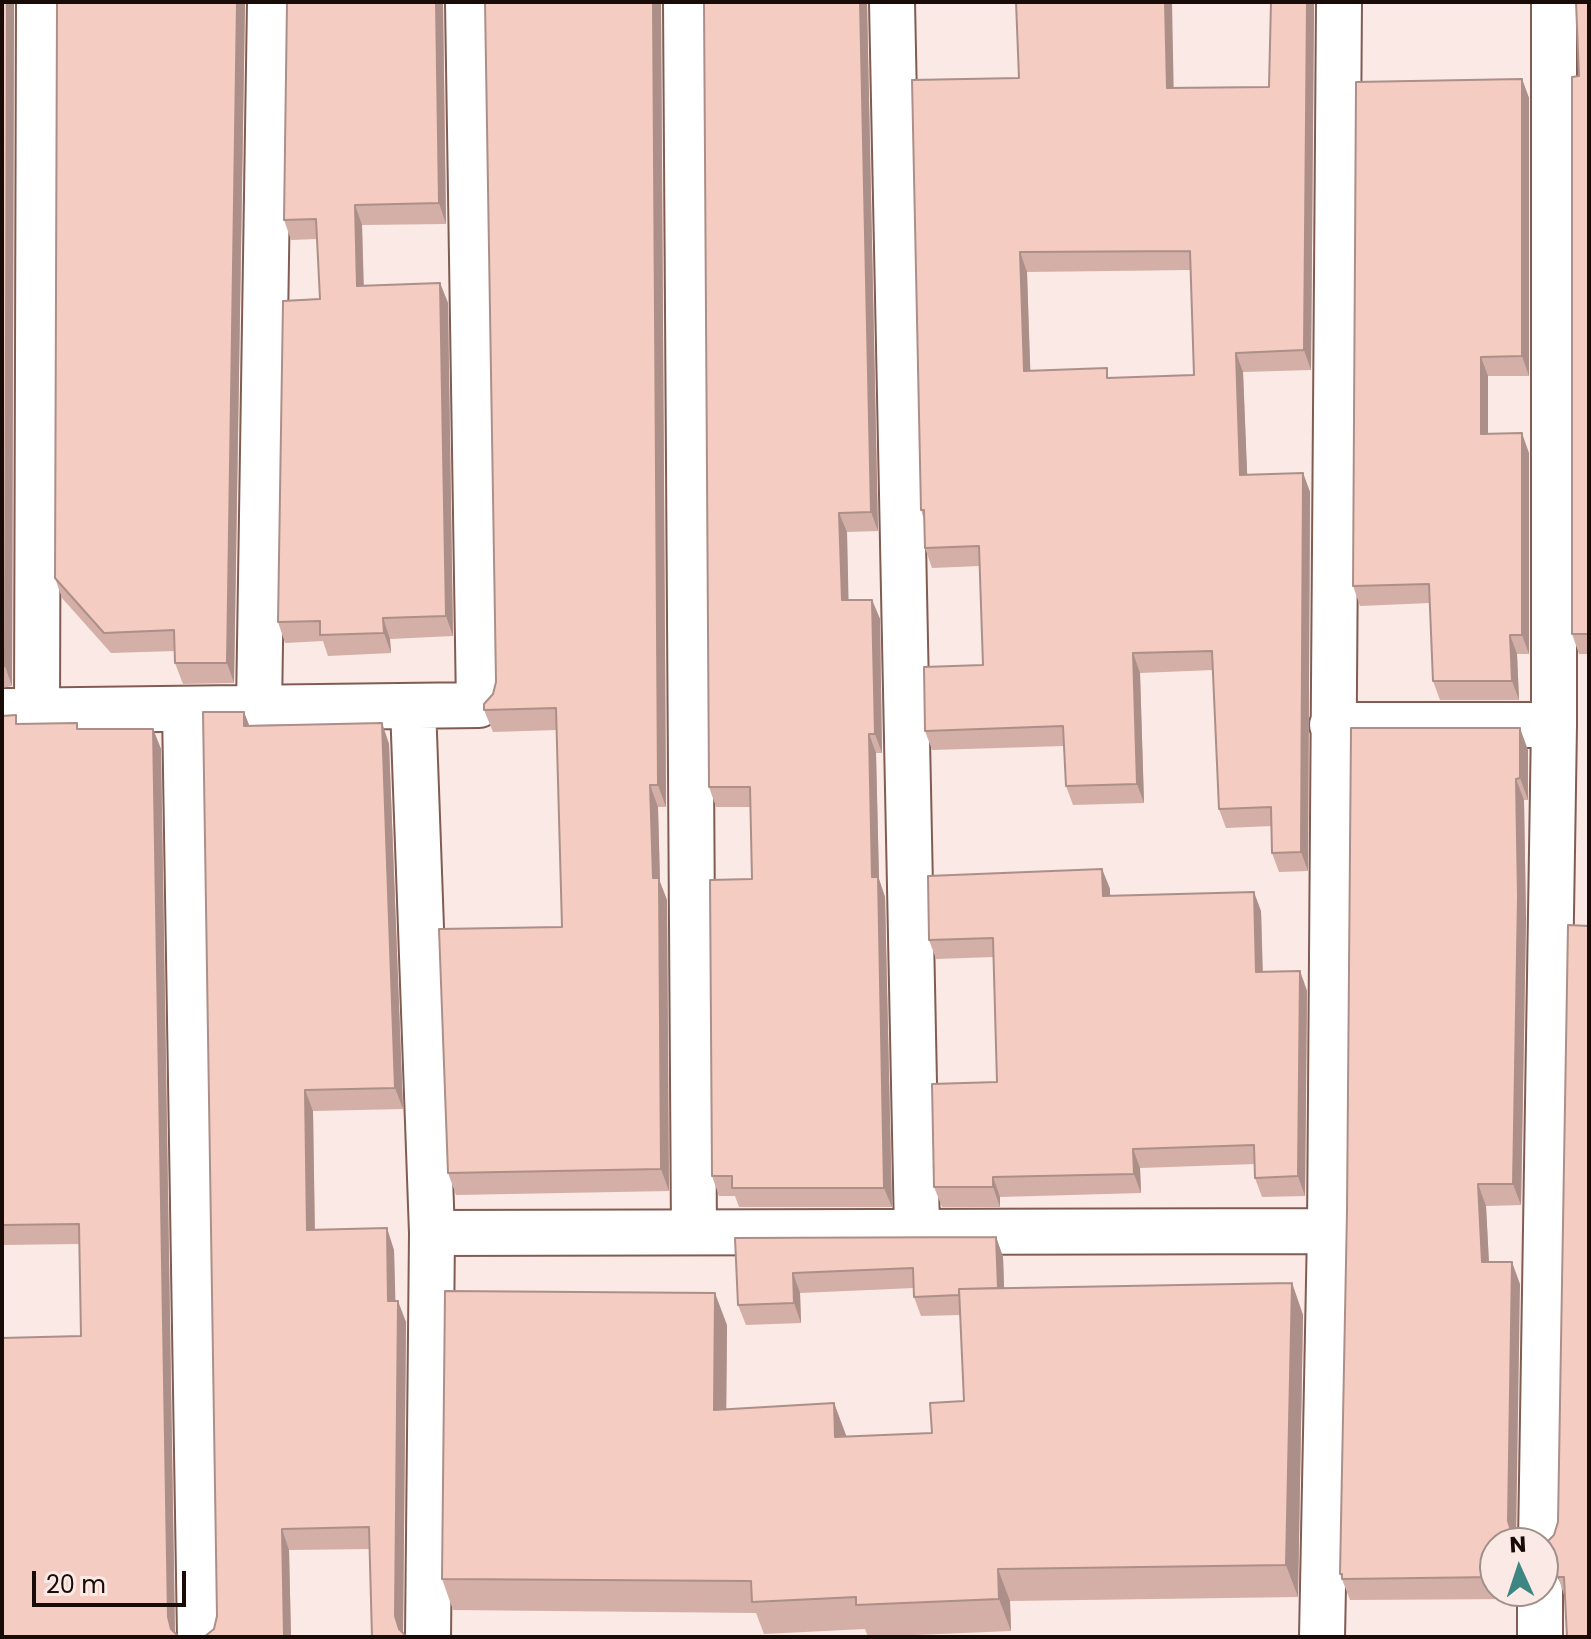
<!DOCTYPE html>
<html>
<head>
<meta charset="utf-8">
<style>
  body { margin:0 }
  #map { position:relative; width:1591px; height:1639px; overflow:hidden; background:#fae9e4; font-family:Poppins,sans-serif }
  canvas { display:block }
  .frame { position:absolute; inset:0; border:4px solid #190b08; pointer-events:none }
  .north { position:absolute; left:1479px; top:1527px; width:80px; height:80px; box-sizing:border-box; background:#fae9e4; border:2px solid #a0908c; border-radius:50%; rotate:357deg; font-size:22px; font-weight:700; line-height:32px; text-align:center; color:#190b08 }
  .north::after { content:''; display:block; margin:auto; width:28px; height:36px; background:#3e8683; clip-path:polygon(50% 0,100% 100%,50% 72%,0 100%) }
  .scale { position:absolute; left:32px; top:1571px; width:154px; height:36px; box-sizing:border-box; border:4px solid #190b08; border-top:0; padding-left:10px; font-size:24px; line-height:28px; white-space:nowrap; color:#190b08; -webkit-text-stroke:6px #fae9e4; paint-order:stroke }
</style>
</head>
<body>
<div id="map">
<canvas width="1591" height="1639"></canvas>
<div class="frame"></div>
<div class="north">N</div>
<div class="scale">20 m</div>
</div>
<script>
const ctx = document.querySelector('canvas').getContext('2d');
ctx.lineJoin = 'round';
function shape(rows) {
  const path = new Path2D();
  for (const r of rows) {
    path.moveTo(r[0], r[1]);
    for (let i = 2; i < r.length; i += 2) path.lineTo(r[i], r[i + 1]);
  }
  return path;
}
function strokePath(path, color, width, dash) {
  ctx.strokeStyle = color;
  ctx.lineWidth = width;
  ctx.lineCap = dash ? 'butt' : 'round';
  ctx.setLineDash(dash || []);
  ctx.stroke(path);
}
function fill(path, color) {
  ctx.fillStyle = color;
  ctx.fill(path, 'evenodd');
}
const minor = shape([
  [686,2,694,1231],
  [892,2,917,1231],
  [413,706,432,1233,428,1637],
  [259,708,270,2],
  [185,709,200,1637],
  [2,711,479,705,468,2],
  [37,711,39,2],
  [1332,725,1554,725],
  [432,1233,1330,1231],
  [1541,1543,1554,725,1554,2],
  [1322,1637,1330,1231,1339,2],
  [1540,1637,1540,1591]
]);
strokePath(minor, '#805c53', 48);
strokePath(minor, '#fff', 44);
fill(shape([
  [2,2,14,2,12,686,2,688],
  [57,2,245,2,234,683,183,684,175,663,175,651,111,653,62,598,55,578],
  [287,2,443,2,446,224,362,225,364,286,440,283,448,303,453,636,390,639,391,653,328,656,323,641,285,643,278,622,320,299,317,239,291,240,284,220],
  [485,2,661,2,666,807,658,807,660,882,667,900,669,1191,456,1195,448,1173,562,927,557,730,493,732,484,710,493,694,496,682],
  [704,2,867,2,878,531,847,532,848,600,872,600,880,619,882,753,876,753,879,879,885,897,892,1207,739,1207,735,1196,719,1196,712,1176,752,879,750,807,716,807,709,787],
  [1589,2,1589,654,1579,654,1572,634,1579,76],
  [1314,4,1311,370,1243,372,1247,475,1303,473,1310,492,1308,871,1279,872,1272,853,1272,826,1226,828,1219,809,1213,670,1140,673,1144,803,1073,805,1066,786,1064,746,932,750,925,731,983,665,980,566,932,568,925,548,924,520,921,510,1019,78,1174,88,1269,87],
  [1191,270,1194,375,1111,378,1030,371,1027,272],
  [1522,79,1529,98,1529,376,1488,376,1488,434,1529,453,1529,654,1517,654,1519,700,1440,700,1433,681,1430,603,1360,606,1353,586],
  [244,712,249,725,382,723,389,744,403,1109,313,1111,315,1230,394,1250,395,1301,406,1322,403,1633,372,1637,370,1549,289,1550,291,1637,204,1637,214,1629,217,1616],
  [2,716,19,724,79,729,153,729,161,749,175,1633,178,1637,2,1637,81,1336,79,1244,2,1245],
  [1528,750,1528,800,1524,800,1526,919,1521,1205,1486,1206,1489,1262,1520,1284,1495,1543,1495,1591,1516,1591,1515,1599,1350,1600,1340,1574,1347,1210],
  [1102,869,1110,889,1110,896,1261,911,1263,972,1300,971,1307,991,1305,1196,1262,1197,1255,1178,1255,1164,1140,1168,1141,1193,1000,1197,1000,1207,942,1207,934,1187,997,1082,993,957,936,959,929,940],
  [1568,925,1565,1598,1557,1573,1553,1570,1545,1567,1543,1563,1543,1544,1546,1543,1554,1535,1558,1522],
  [996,1237,1003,1257,1004,1288,1292,1283,1303,1315,1298,1597,1010,1601,1011,1631,868,1637,865,1629,764,1634,756,1613,453,1610,442,1579,727,1325,726,1409,834,1403,846,1437,932,1433,964,1401,960,1315,921,1316,914,1297,914,1288,800,1293,801,1323,746,1325,738,1305,735,1238]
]), '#d3afa7');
fill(shape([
  [7,2,14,2,12,686,5,666],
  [237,2,245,2,234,683,227,663],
  [436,2,443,2,446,224,439,203],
  [653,2,661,2,666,807,658,785],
  [860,2,867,2,878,531,871,512],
  [1165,2,1172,2,1174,107,1167,88],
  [1307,2,1313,2,1314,4,1311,370,1304,350],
  [1522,79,1529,98,1529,376,1522,356],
  [355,205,362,225,364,307,357,286],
  [1020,252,1027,272,1031,391,1024,371],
  [440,283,448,303,453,636,446,616],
  [1236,353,1243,372,1248,494,1240,475],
  [1481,357,1488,376,1488,453,1481,434],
  [1522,433,1529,453,1529,654,1522,635],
  [1303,473,1310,492,1308,871,1301,852],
  [839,513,847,532,849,620,842,600],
  [872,600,880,619,882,753,875,734],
  [383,618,390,639,391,653,384,633],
  [1510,635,1517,654,1519,700,1512,681],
  [1133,653,1140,673,1144,803,1137,784],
  [244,712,252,733,244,726],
  [382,723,389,744,403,1109,395,1088],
  [1520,728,1528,750,1528,800,1520,778],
  [153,729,161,749,175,1637,173,1636,168,1617],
  [869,734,876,753,879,879,885,897,892,1207,884,1188,872,877],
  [1516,779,1524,800,1526,919,1521,1205,1513,1184],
  [650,785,658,807,660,882,667,900,669,1191,661,1169],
  [1102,869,1110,889,1110,916,1103,896],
  [1254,892,1261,911,1263,992,1256,972],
  [1300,971,1307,991,1305,1196,1298,1176],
  [305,1090,313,1111,315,1251,307,1230],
  [1133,1149,1140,1168,1141,1193,1134,1174],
  [993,1177,1000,1197,1000,1207,993,1187],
  [1478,1184,1486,1206,1490,1284,1482,1262],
  [387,1228,394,1250,396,1322,388,1301],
  [996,1237,1003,1257,1005,1313,998,1294],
  [1512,1262,1520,1284,1516,1543,1515,1543,1508,1521],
  [793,1273,800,1293,801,1323,794,1303],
  [1292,1283,1303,1315,1298,1597,1286,1565],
  [715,1293,727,1325,726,1442,714,1410],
  [398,1301,406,1322,403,1637,395,1616],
  [834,1403,846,1435,847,1469,835,1437],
  [282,1529,289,1550,291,1637,284,1637],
  [998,1569,1010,1601,1011,1631,999,1599]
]), '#ac8f88');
const building = shape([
  [2,2,7,2,5,666,2,666,2,2],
  [57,2,237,2,227,663,175,663,174,630,104,633,55,578,57,2],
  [287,2,436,2,439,203,355,205,357,286,440,283,446,616,383,618,384,633,320,635,320,621,278,622,283,301,320,299,316,219,284,220,287,2],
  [485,2,653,2,658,785,650,785,653,878,659,878,661,1169,448,1173,439,929,562,927,556,708,484,710,484,704,493,694,496,682,485,2],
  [704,2,860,2,871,512,839,513,842,600,872,600,875,734,869,734,872,877,878,877,884,1188,732,1188,732,1176,712,1176,710,880,752,879,750,787,709,787,704,2],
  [1016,2,1165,2,1167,88,1269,87,1271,2,1307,2,1304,350,1236,353,1240,475,1303,473,1301,852,1272,853,1271,807,1219,809,1212,651,1133,653,1137,784,1066,786,1063,726,925,731,924,667,983,665,979,546,925,548,924,510,921,510,912,80,1019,78,1016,2],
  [1190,251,1194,375,1107,378,1107,368,1024,371,1020,252,1190,251],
  [1576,2,1589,2,1589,634,1572,634,1572,77,1579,76,1576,2],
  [1522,79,1522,356,1481,357,1481,434,1522,433,1522,635,1510,635,1512,681,1433,681,1429,584,1353,586,1356,82,1522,79],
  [203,712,244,712,244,726,382,723,395,1088,305,1090,307,1230,387,1228,388,1301,398,1301,395,1616,399,1629,407,1637,372,1637,369,1527,282,1529,284,1637,204,1637,214,1629,217,1616,203,712],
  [16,715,16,724,77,723,77,729,153,729,168,1617,171,1629,178,1636,2,1637,2,1338,81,1336,79,1224,2,1225,2,716,16,715],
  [1351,728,1520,728,1520,778,1516,779,1518,897,1513,1184,1478,1184,1482,1262,1512,1262,1508,1521,1512,1534,1520,1542,1522,1543,1495,1543,1495,1577,1342,1579,1342,1574,1340,1574,1347,1210,1351,728],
  [1102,869,1103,896,1254,892,1256,972,1300,971,1298,1176,1255,1178,1254,1145,1133,1149,1134,1174,993,1177,993,1187,934,1187,932,1084,997,1082,993,938,929,940,928,876,1102,869],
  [1568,925,1589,926,1589,1637,1567,1637,1564,1577,1557,1577,1553,1556,1543,1548,1543,1544,1546,1543,1554,1535,1558,1522,1568,925],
  [996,1237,998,1288,959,1289,959,1295,914,1297,913,1268,793,1273,794,1303,738,1305,735,1238,996,1237],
  [1292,1283,1286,1565,998,1569,999,1599,856,1605,856,1597,752,1602,751,1581,442,1579,445,1291,715,1293,714,1410,834,1403,835,1437,932,1433,930,1403,964,1401,959,1289,1292,1283]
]);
fill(building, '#f5ccc2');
strokePath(building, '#ac8f88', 2);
</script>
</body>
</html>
